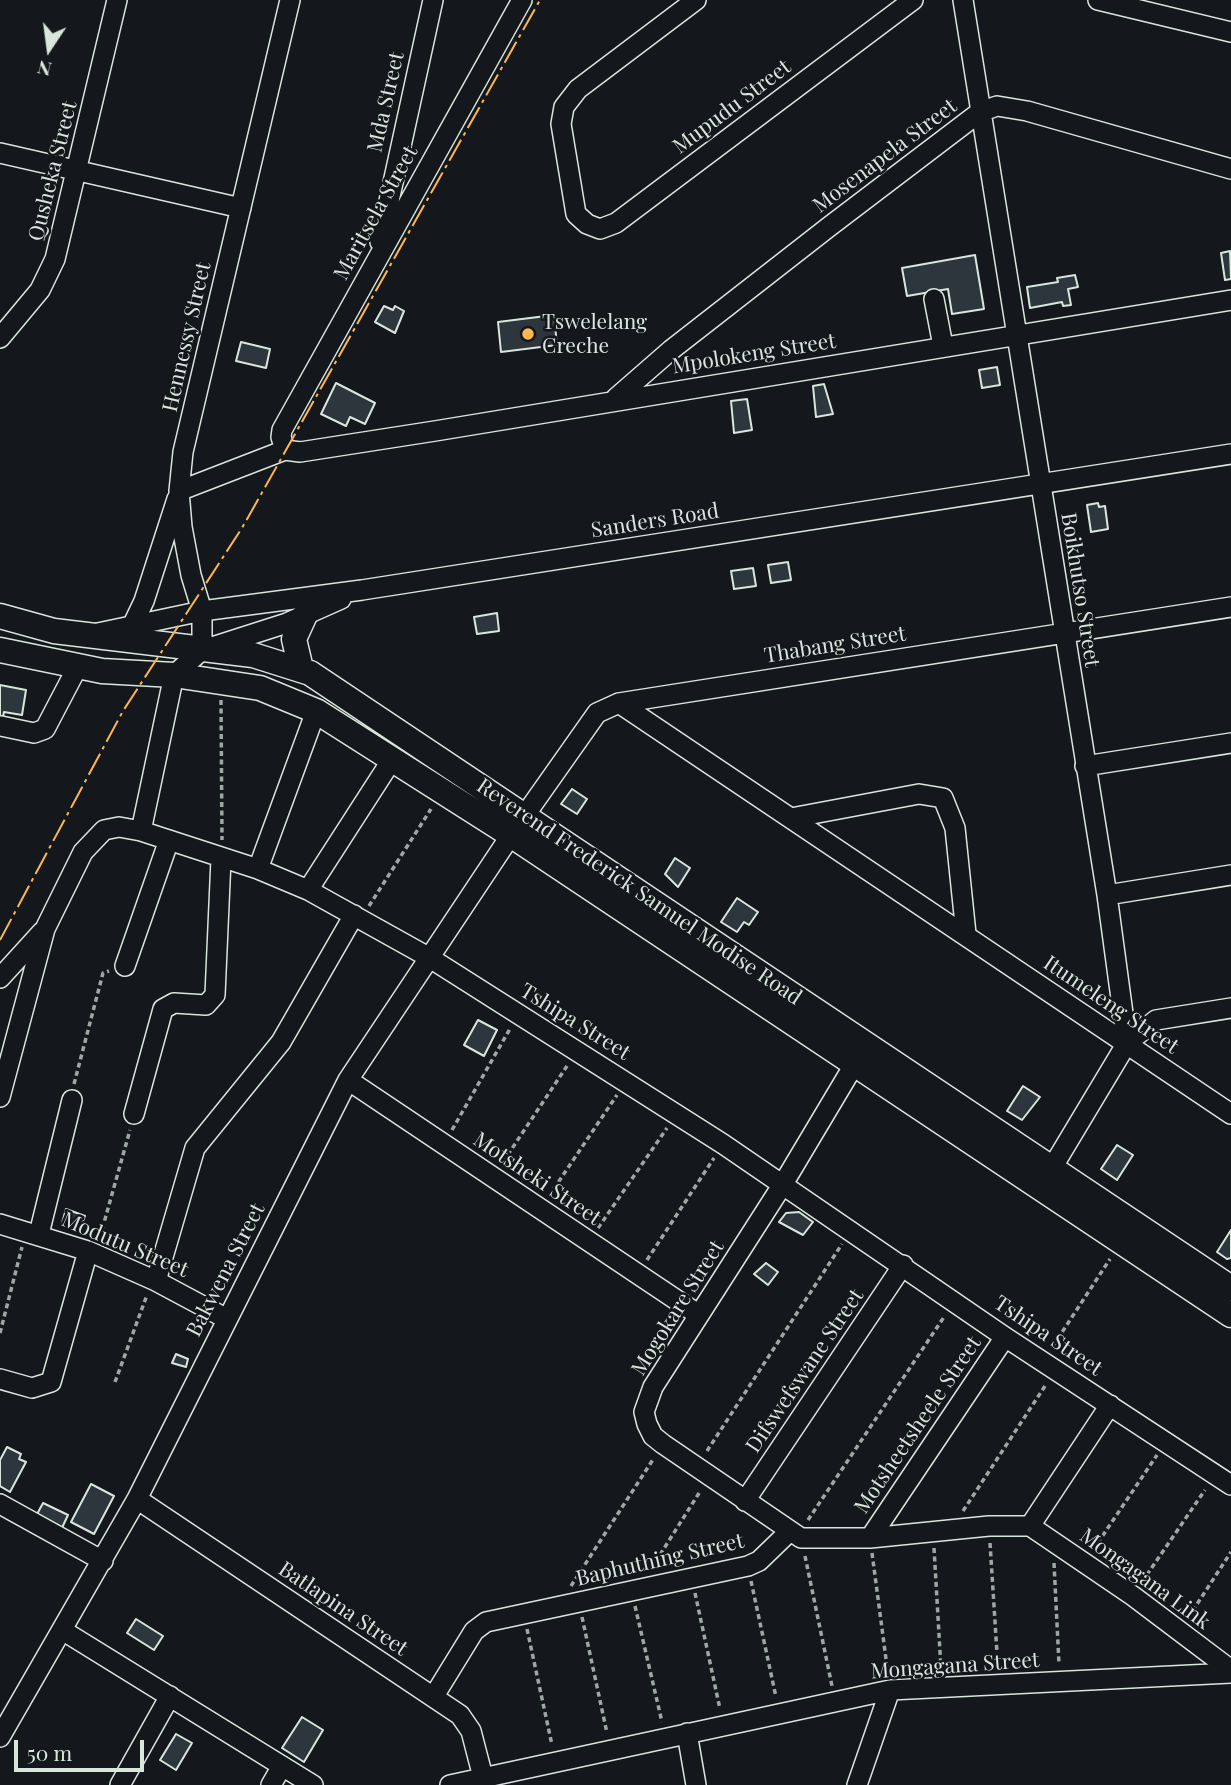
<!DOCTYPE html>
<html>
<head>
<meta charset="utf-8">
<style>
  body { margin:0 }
  #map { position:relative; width:1231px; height:1785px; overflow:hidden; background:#14181c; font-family:"Playfair Display",serif }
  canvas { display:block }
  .north { position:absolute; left:14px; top:14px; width:70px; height:70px; -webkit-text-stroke:5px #14181c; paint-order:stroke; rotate:193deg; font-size:19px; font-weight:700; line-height:28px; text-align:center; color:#d8e6dc }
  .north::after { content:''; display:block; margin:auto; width:24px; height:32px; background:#d8e6dc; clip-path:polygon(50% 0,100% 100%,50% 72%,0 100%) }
  .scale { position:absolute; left:14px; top:1740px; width:130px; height:32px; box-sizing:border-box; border:4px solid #d8e6dc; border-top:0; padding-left:9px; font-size:21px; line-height:24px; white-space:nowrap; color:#d8e6dc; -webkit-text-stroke:5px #14181c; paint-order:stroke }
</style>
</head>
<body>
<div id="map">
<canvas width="1231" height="1785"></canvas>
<div class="north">N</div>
<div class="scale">50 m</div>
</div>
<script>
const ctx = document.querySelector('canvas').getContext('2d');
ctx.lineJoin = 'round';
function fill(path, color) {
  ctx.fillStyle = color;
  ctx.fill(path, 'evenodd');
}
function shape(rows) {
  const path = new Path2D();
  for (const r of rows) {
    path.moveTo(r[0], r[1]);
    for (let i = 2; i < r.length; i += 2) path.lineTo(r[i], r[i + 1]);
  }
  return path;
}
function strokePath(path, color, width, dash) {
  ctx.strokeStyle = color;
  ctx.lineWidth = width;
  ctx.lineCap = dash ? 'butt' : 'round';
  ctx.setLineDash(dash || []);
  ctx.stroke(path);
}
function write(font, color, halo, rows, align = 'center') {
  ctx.font = font + ' "Playfair Display",serif';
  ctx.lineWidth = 5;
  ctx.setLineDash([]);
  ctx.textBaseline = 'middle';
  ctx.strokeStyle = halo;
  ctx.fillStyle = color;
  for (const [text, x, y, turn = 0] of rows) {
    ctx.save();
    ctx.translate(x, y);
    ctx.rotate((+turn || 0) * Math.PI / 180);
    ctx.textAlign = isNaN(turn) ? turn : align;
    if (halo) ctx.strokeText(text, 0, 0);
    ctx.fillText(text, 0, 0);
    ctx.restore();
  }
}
const building = shape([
  [1230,251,1231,279,1225,280,1221,253,1230,251],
  [975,255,984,309,952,314,948,289,907,296,902,268,975,255],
  [1075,275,1078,287,1068,289,1071,305,1063,306,1062,302,1030,308,1027,287,1058,282,1057,278,1075,275],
  [384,306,393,310,395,306,404,311,395,333,375,322,384,306],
  [554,315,557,345,501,352,498,322,554,315],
  [241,342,270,349,266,368,236,361,241,342],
  [997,367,1000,385,982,388,979,370,997,367],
  [336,383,375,403,365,424,350,417,346,426,321,414,336,383],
  [824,384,833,414,816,417,813,386,824,384],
  [747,399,752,430,734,433,731,401,747,399],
  [1098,503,1099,507,1105,506,1108,529,1091,532,1087,505,1098,503],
  [788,562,791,580,771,583,768,565,788,562],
  [753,568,756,586,734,589,731,571,753,568],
  [497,613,499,631,477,634,474,617,497,613],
  [0,685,26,690,22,715,4,712,0,731,0,685],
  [572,789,587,799,577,814,561,804,572,789],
  [675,858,690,868,678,887,665,874,675,858],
  [737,898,758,912,749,925,744,922,737,932,721,922,737,898],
  [478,1020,497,1030,484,1056,464,1045,478,1020],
  [1023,1086,1040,1097,1022,1120,1007,1111,1023,1086],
  [1117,1145,1133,1155,1117,1180,1101,1169,1117,1145],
  [66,1209,85,1216,80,1229,62,1223,66,1209],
  [799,1212,813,1222,803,1235,779,1222,786,1213,799,1212],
  [1231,1230,1231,1258,1227,1259,1217,1252,1231,1230],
  [766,1263,778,1272,768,1285,754,1274,766,1263],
  [176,1354,188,1359,186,1367,172,1363,176,1354],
  [7,1447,21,1454,19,1459,26,1462,10,1492,0,1486,0,1460,7,1447],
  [91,1484,114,1496,94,1534,71,1522,91,1484],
  [43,1503,68,1515,61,1530,35,1518,43,1503],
  [136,1619,163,1636,154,1650,127,1633,136,1619],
  [302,1717,323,1730,304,1762,282,1748,302,1717],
  [176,1734,192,1743,176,1770,160,1760,176,1734]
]);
fill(building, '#2c363c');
strokePath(building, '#d8e6dc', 2);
const minor = shape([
  [696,0,578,89,564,107,561,124,576,214,587,224,600,229,616,223,913,0],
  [963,0,1107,895,1127,1043],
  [1098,0,1231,32],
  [0,153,241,208],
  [380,242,433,0],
  [934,299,943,346],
  [0,338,40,290,55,259,117,0],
  [616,398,671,350,830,226,980,112,997,106,1027,111,1231,169],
  [285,450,300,452,435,431,1231,300],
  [285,450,281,437,282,430,522,0],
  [179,491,285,450],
  [133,624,144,601,177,499],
  [98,633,202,611,362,590,1231,454],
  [209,648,287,623,341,599],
  [619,703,1231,1114],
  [1,726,34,733,45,729,78,666],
  [1085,766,1231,743],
  [791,818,919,794,943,798,955,828,966,934],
  [141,831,174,675,202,650,202,611,191,575,182,527,179,491,183,452,290,0],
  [258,869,316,711],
  [308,890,393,758],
  [1107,895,1231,875],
  [125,966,169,840],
  [0,978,42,932],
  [854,1065,783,1184,653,1387,644,1412,647,1424,653,1436,663,1444,801,1538,870,1538,989,1526,1030,1526],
  [348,1080,699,1315],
  [0,1097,45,929,83,852,104,830,119,827,141,831,258,869,308,890,430,958,723,1144,1005,1337,1231,1485],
  [134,1114,163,1009,174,1003,206,1005,215,995,221,859],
  [1052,1168,1127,1043,1156,1020,1231,1008],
  [0,1224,88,1251,156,1281,227,1319],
  [39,1234,72,1100],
  [156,1281,195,1148,281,1042,354,915],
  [0,1379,32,1388,51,1382,88,1251],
  [137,1499,460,1715,471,1731,485,1785],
  [745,1501,903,1265],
  [0,1504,103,1561],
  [1030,1526,1133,1596,1231,1670],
  [1030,1526,1110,1405],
  [870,1538,1005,1337],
  [62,1630,313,1785],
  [434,1696,474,1631,486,1622,748,1566,759,1561,790,1531],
  [687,1733,696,1785],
  [0,1737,137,1499,348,1080,511,835,597,713,619,703,1231,607],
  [120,1785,170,1696],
  [271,1785,282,1766],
  [450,1785,890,1690,1231,1673],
  [857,1785,890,1690]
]);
const major = shape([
  [0,616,54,631,253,655,310,673,1231,1288],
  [0,650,102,671,174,675,260,688,316,711,511,835,1231,1315],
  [301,669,294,639,305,615]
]);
strokePath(minor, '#d8e6dc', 22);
strokePath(major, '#d8e6dc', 27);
strokePath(shape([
  [221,700,222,840],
  [369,906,431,809],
  [74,1084,103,973,109,971],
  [452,1130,511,1027],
  [503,1162,567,1066],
  [549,1196,617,1095],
  [598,1228,667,1128],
  [100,1237,130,1130],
  [647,1260,714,1158],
  [0,1333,22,1247],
  [1053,1346,1110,1259],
  [115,1382,147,1295],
  [707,1451,842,1244],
  [963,1511,1045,1386],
  [808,1520,944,1317],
  [990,1543,998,1669],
  [934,1548,941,1669],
  [1093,1550,1157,1455],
  [872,1553,888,1674],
  [805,1556,832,1686],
  [1054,1563,1059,1664],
  [651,1569,701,1490],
  [751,1581,776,1697],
  [1142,1582,1205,1490],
  [571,1586,654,1458],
  [695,1593,720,1709],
  [635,1606,662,1722],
  [582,1617,607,1733],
  [1188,1618,1231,1552],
  [527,1629,552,1745]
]), '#9da8a2', 3.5, [5, 3.5]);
strokePath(minor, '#14181c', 19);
strokePath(major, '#14181c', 24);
strokePath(shape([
  [0,940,123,711,242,528,540,0]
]), '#ffb74d', 2, [24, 5, 3.5, 5]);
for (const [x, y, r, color] of [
  [528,334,7,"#ffb74d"]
]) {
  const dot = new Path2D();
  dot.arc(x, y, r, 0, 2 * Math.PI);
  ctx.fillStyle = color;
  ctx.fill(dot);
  strokePath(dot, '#14181c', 2.5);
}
write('21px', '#d8e6dc', '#14181c', [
  ["Mda Street",386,102,-77],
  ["Mupudu Street",732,107,-37],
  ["Mosenapela Street",885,156,-37],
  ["Qusheka Street",53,171,-76],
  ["Maritsela Street",376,213,-61],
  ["Hennessy Street",187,337,-77],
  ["Mpolokeng Street",754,354,-9],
  ["Sanders Road",655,521,-9],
  ["Boikhutso Street",1080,590,81],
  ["Thabang Street",835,645,-9],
  ["Reverend Frederick Samuel Modise Road",639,892,34],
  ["Itumeleng Street",1111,1005,34],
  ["Tshipa Street",575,1022,32],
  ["Motsheki Street",537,1179,34],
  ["Modutu Street",125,1245,23],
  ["Bakwena Street",226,1270,-63],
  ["Mogokare Street",678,1308,-58],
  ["Tshipa Street",1048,1336,34],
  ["Difswefswane Street",805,1371,-56],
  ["Motsheetsheele Street",918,1425,-56],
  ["Baphuthing Street",660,1560,-13],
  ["Mongagana Link",1145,1579,36],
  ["Batlapina Street",343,1609,34],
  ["Mongagana Street",955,1666,-4]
]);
write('21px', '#d8e6dc', '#14181c', [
  ["Tswelelang",542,322],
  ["Creche",542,346]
], 'left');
</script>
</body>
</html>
